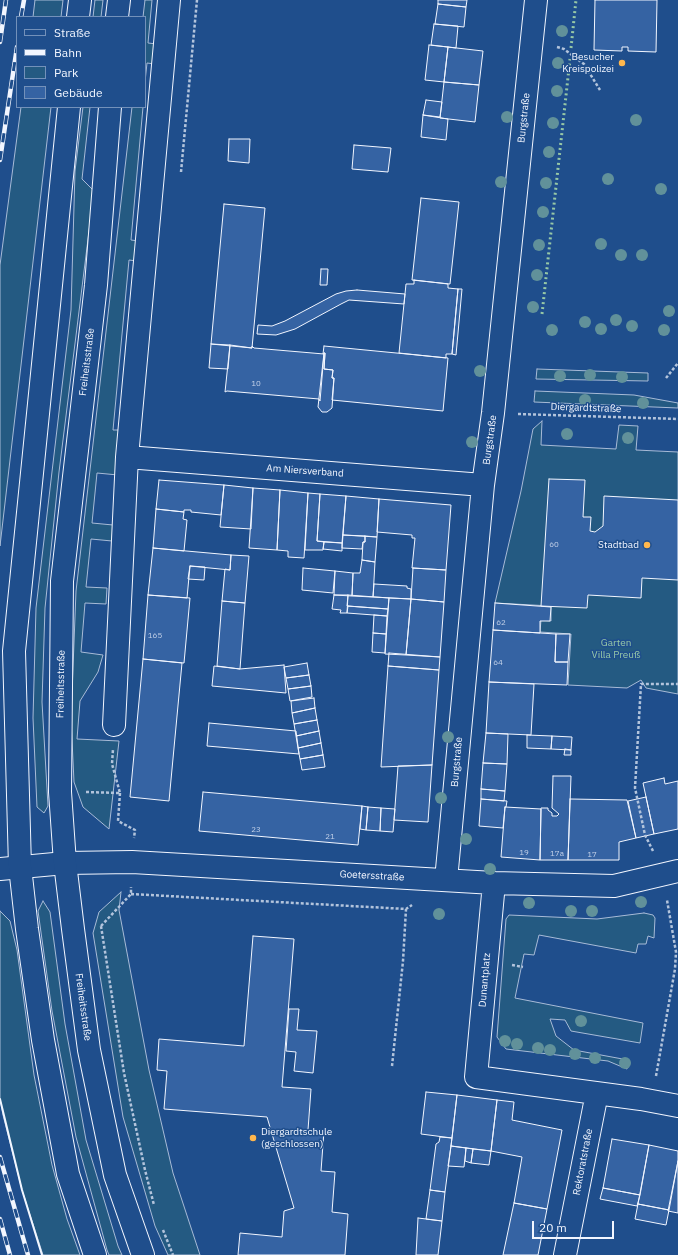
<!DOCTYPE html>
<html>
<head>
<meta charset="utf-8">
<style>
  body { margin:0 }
  #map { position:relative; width:678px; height:1255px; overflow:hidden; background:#1f4e8c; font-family:"IBM Plex Sans",sans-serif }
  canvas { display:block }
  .legend { position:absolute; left:16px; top:16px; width:130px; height:92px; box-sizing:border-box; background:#1f4e8c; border:1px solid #7391ba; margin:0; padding:5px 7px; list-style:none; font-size:12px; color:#f2f6ff }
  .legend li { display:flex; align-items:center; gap:8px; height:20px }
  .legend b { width:20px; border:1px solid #7391ba }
  .scale { position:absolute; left:532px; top:1221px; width:82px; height:18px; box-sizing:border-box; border:2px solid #f2f6ff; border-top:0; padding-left:5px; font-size:12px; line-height:14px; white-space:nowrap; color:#f2f6ff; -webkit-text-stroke:3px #1f4e8c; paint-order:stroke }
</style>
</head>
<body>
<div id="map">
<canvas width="678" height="1255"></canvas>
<ul class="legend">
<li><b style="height:5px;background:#1f4e8c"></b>Straße</li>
<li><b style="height:5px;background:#f2f6ff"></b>Bahn</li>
<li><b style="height:11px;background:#245a82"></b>Park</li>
<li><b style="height:11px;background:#3563a3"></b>Gebäude</li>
</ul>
<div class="scale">20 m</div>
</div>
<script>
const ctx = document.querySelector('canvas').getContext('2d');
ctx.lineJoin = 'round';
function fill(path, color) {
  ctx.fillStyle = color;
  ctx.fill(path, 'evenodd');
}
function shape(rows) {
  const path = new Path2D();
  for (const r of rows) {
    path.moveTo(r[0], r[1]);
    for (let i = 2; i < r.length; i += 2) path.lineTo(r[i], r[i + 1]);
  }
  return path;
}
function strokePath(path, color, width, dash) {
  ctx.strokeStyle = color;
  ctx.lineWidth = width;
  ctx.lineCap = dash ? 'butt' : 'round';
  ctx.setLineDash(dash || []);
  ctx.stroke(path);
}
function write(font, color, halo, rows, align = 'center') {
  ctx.font = font + ' "IBM Plex Sans",sans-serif';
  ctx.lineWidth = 3;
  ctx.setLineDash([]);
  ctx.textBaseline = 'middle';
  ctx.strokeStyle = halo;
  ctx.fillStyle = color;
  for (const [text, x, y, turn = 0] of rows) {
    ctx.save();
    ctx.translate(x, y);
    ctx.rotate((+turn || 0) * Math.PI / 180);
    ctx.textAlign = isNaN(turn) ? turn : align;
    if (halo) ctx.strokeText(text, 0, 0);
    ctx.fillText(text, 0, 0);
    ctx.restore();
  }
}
const green = shape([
  [35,0,63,0,61,17,33,17,35,0],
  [95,0,103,0,101,17,93,17,95,0],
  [145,0,152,0,148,43,157,44,155,64,147,63,145,82,145,17,143,17,145,0],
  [21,107,51,107,0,546,0,265,21,107],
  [83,107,90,107,82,179,94,191,59,472,45,608,42,702,48,806,44,813,37,807,33,718,36,608,71,310,75,171,83,107],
  [132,107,143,107,131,240,139,241,137,261,129,260,113,430,122,430,118,475,97,473,92,523,113,525,112,541,91,539,86,587,107,588,106,604,85,603,81,652,103,655,98,672,80,701,77,739,119,741,109,829,83,807,74,782,71,719,76,591,132,107],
  [537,369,648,373,648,381,536,379,537,369],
  [535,391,634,395,678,403,678,408,534,402,535,391],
  [542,421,541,445,616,449,619,425,638,426,636,450,678,452,678,694,646,688,641,680,627,688,568,685,571,634,540,632,541,620,551,621,551,606,495,603,521,491,533,429,542,421],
  [121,892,119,910,149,1070,173,1173,200,1255,168,1255,155,1226,123,1117,93,933,99,912,121,892],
  [43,901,50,912,65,1024,86,1140,118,1246,122,1255,109,1255,107,1250,76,1137,52,1011,38,911,43,901],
  [0,911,10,921,17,950,34,1075,52,1165,67,1219,80,1255,43,1255,22,1190,3,1115,0,1099,0,911],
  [644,913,653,915,655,918,654,938,648,936,646,944,638,944,636,953,539,935,534,955,524,954,515,998,643,1023,640,1043,571,1031,565,1020,550,1019,556,1036,574,1050,628,1060,627,1069,608,1061,506,1049,497,1037,506,919,509,915,597,919,644,913]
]);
fill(green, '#245a82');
strokePath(green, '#a8bbd7', 1);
const building = shape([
  [438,0,467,0,466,7,438,4,438,0],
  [595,0,657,0,656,52,628,51,628,47,622,47,622,51,594,50,595,0],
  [438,4,466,7,464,27,435,24,438,4],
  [434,24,458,26,456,48,431,45,434,24],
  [429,45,448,47,444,82,425,80,429,45],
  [448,47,483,51,479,85,444,82,448,47],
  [444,82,479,85,475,122,440,118,444,82],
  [426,100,442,102,440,117,423,115,426,100],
  [423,115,448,119,446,140,421,137,423,115],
  [229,139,250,139,249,163,228,161,229,139],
  [354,145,391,148,388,172,352,169,354,145],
  [421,198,459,202,450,284,412,280,421,198],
  [224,204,265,208,252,348,211,344,224,204],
  [321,269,328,269,327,285,320,285,321,269],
  [414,280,448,284,448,288,458,289,452,354,446,354,446,358,399,353,406,284,414,284,414,280],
  [458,289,462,289,456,355,452,354,458,289],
  [357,290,405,294,404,304,349,300,341,304,295,329,276,335,257,334,258,325,272,326,285,321,336,294,346,291,357,290],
  [211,344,230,345,228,369,209,368,211,344],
  [230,345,252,348,252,346,254,348,324,354,320,401,319,399,227,391,225,392,230,345],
  [324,346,448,358,443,411,332,400,334,378,332,378,333,370,324,369,325,353,323,354,324,346],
  [324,353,325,353,324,369,333,370,332,378,334,378,332,408,327,412,322,412,318,407,324,353],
  [549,479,585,480,583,517,591,517,590,531,595,532,603,526,604,496,678,500,678,580,642,578,641,598,588,595,587,608,541,606,549,479],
  [159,480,224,485,221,515,191,512,191,510,184,510,184,512,156,509,159,480],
  [224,485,253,488,251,529,220,527,224,485],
  [253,488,280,490,277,550,249,548,253,488],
  [280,490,308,493,304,558,288,557,288,551,277,550,280,490],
  [308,493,320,494,317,541,324,542,323,550,305,550,308,493],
  [320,494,346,496,342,543,317,541,320,494],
  [346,496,379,499,377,537,343,535,346,496],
  [379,499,451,505,446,570,412,568,415,538,412,538,412,535,377,532,379,499],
  [156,509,184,512,183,519,187,520,184,551,153,548,156,509],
  [343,535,365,536,365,542,363,542,362,549,342,548,343,535],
  [365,536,377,537,375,562,362,560,363,542,365,542,365,536],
  [324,542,342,543,342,551,323,549,324,542],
  [153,548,231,555,230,570,190,566,187,598,148,595,153,548],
  [231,555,249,556,245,603,222,601,225,569,230,570,231,555],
  [362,560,375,562,373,597,352,596,353,573,360,573,362,560],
  [190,566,205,567,204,580,188,579,190,566],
  [303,568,335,571,333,593,302,590,303,568],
  [413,568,446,570,444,602,411,599,413,568],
  [335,571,353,573,352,596,334,595,335,571],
  [374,584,407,586,407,588,411,589,411,599,373,597,374,584],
  [148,595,190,598,184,663,143,659,148,595],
  [334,595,348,595,347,613,340,613,341,610,332,609,334,595],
  [348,595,389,598,388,609,347,606,348,595],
  [389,598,411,599,406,655,385,654,389,598],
  [411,599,444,602,440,657,406,655,411,599],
  [222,601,245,603,240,669,217,666,222,601],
  [495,603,551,607,550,621,540,621,540,633,493,630,495,603],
  [348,606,388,609,387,616,347,613,348,606],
  [374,615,387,616,386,634,373,633,374,615],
  [493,630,556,634,555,662,568,662,567,685,489,682,493,630],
  [373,633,386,634,385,653,372,652,373,633],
  [556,634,570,634,568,662,555,662,556,634],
  [389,653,440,657,439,670,388,666,389,653],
  [143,659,182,663,169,801,130,797,143,659],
  [307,663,309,675,286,678,284,667,307,663],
  [284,665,286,693,212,686,214,666,240,669,284,665],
  [388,666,439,670,432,765,381,767,388,666],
  [309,675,311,686,288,689,286,678,309,675],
  [489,682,534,684,531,735,486,733,489,682],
  [311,686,312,697,290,701,288,689,311,686],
  [314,698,315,708,292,713,291,701,314,698],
  [315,708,317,720,294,724,292,713,315,708],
  [317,720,319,731,296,736,294,724,317,720],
  [209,723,296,731,299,754,207,746,209,723],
  [319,731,321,743,298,748,296,736,319,731],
  [486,733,508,734,507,764,483,763,486,733],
  [527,735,552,736,551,749,527,748,527,735],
  [552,736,572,737,571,750,551,749,552,736],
  [321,743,323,755,300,759,298,748,321,743],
  [565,749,571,750,571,755,564,755,565,749],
  [323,755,325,767,302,770,300,759,323,755],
  [483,763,507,764,505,791,481,789,483,763],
  [432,765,428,822,394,820,398,766,432,765],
  [553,776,571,776,568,860,540,860,541,808,548,808,548,810,552,813,552,816,557,816,559,814,552,808,553,776],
  [664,778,665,784,678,781,678,829,654,834,643,783,664,778],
  [481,789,505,791,504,801,481,799,481,789],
  [203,792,362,806,358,845,199,831,203,792],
  [646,797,654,834,636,838,628,801,646,797],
  [481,799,507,801,506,807,505,807,503,828,479,826,481,799],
  [570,799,627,800,636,838,619,842,619,860,568,860,570,799],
  [362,806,368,807,366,830,360,829,362,806],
  [368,807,381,808,380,831,366,830,368,807],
  [505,807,541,809,540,860,501,857,505,807],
  [381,808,395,809,393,832,380,831,381,808],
  [253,936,294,939,282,1087,311,1089,308,1130,324,1131,321,1171,335,1172,332,1212,348,1214,345,1255,238,1255,240,1233,282,1237,284,1211,294,1208,267,1117,164,1109,167,1071,157,1070,159,1039,244,1046,253,936],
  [289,1009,299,1009,297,1030,317,1031,313,1073,294,1071,296,1052,286,1051,289,1009],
  [426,1092,457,1095,452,1138,421,1134,426,1092],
  [457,1095,497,1100,491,1151,451,1146,457,1095],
  [497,1100,514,1102,512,1120,562,1130,547,1209,514,1203,522,1157,491,1151,497,1100],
  [440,1137,452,1138,445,1192,430,1190,436,1144,439,1142,440,1137],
  [612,1139,649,1145,640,1195,603,1188,612,1139],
  [649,1145,678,1151,678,1161,669,1210,638,1204,649,1145],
  [451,1146,466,1148,464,1167,448,1166,451,1146],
  [466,1148,473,1149,471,1163,465,1161,466,1148],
  [473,1149,491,1151,489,1165,471,1163,473,1149],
  [678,1161,678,1213,668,1211,678,1161],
  [603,1188,640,1195,637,1206,600,1199,603,1188],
  [430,1190,445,1192,442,1221,426,1219,430,1190],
  [514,1203,547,1209,538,1255,503,1255,514,1203],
  [638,1204,669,1210,666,1225,635,1219,638,1204],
  [418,1218,442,1221,438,1255,416,1255,418,1218]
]);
fill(building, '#3563a3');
strokePath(building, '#f2f6ff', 1);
const street = shape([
  [127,457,483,485],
  [114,725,127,457,169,0],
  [65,863,132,862,494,883,614,886,678,871],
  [446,880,483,485,493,413,536,0],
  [494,883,476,1077,641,1099,678,1106],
  [565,1255,597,1093]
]);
const secondary = shape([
  [0,869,65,863]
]);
const primary = shape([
  [78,17,80,0],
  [117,17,119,0],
  [69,107,14,651,20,867,27,929,43,1040,68,1174,95,1255],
  [110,107,96,285,62,581,60,792,65,863,73,929,89,1050,115,1175,143,1255]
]);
strokePath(street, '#f2f6ff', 24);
strokePath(secondary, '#f2f6ff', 24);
strokePath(primary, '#f2f6ff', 24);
strokePath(shape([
  [557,47,564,49,584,64,600,90],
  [181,172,197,0],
  [666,378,678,363],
  [518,414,678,419],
  [86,792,120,793,112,764,113,749],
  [120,793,118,821,135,830,134,838],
  [653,851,645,835,635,788,641,684,678,684],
  [131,894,406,909,412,905],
  [101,926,124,1073,145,1170,154,1205],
  [101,926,131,894,131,887],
  [512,965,523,967],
  [392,1066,403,961,406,909],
  [656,1076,675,969,676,952,667,900],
  [163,1230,173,1255]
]), '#b3c4dc', 2.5, [3, 2]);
strokePath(street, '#1f4e8c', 22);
strokePath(secondary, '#1f4e8c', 22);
strokePath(primary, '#1f4e8c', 22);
const rail = shape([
  [21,17,24,0],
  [0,42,6,0],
  [0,160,17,47],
  [0,1157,28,1255],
  [0,1219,10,1255]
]);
strokePath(rail, '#f2f6ff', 4.5);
strokePath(rail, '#1f4e8c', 3, [9]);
strokePath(shape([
  [571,48,576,0],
  [542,314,570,59]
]), '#97c8a6', 3, [2, 3]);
strokePath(shape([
  [0,1099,22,1190,42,1255]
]), '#f2f6ff', 2);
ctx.fillStyle = '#61919a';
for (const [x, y] of [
  [562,31],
  [558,63],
  [557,91],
  [507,117],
  [636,120],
  [553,123],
  [549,152],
  [608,179],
  [501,182],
  [546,183],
  [661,189],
  [543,212],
  [601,244],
  [539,245],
  [621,255],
  [642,255],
  [537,275],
  [533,307],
  [669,311],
  [616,320],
  [585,322],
  [632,326],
  [601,329],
  [552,330],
  [664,330],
  [480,371],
  [590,375],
  [560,376],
  [622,377],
  [585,400],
  [643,403],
  [567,434],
  [628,438],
  [472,442],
  [448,737],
  [441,798],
  [466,839],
  [490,869],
  [641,902],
  [529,903],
  [571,911],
  [592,911],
  [439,914],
  [581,1021],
  [505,1041],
  [517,1044],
  [538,1048],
  [550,1050],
  [575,1054],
  [595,1058],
  [625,1063]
]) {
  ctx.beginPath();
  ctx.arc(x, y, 6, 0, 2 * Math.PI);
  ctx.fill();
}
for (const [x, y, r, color] of [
  [622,63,4,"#ffb74d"],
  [647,545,4,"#ffb74d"],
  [253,1138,4,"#ffb74d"]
]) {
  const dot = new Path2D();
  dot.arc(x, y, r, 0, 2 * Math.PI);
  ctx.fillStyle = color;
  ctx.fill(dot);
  strokePath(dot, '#1f4e8c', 1.5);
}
write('8px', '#c3d1e8', null, [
  ["10",256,384],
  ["60",554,545],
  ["62",501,623],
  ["165",155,636],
  ["64",498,663],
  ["23",256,830],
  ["21",330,837],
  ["19",524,853],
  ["17a",557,854],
  ["17",592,855]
]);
write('10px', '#f2f6ff', '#1f4e8c', [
  ["Besucher",614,57],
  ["Kreispolizei",614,69],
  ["Stadtbad",639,545],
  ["Diergardtschule",261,1132,"left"],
  ["(geschlossen)",261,1144,"left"]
], 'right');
write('10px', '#f2f6ff', '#1f4e8c', [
  ["Burgstraße",524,118,-84],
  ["Freiheitsstraße",87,362,-83],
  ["Diergardtstraße",586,408,2],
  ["Burgstraße",490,440,-82],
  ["Am Niersverband",305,471,4],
  ["Freiheitsstraße",61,684,-89],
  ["Burgstraße",457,762,-85],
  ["Goetersstraße",372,876,3],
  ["Dunantplatz",485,980,-85],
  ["Freiheitsstraße",83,1007,82],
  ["Rektoratstraße",583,1162,-79]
]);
write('10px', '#97c8a6', '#1f4e8c', [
  ["Garten",616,643],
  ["Villa Preuß",616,655]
]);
</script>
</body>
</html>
